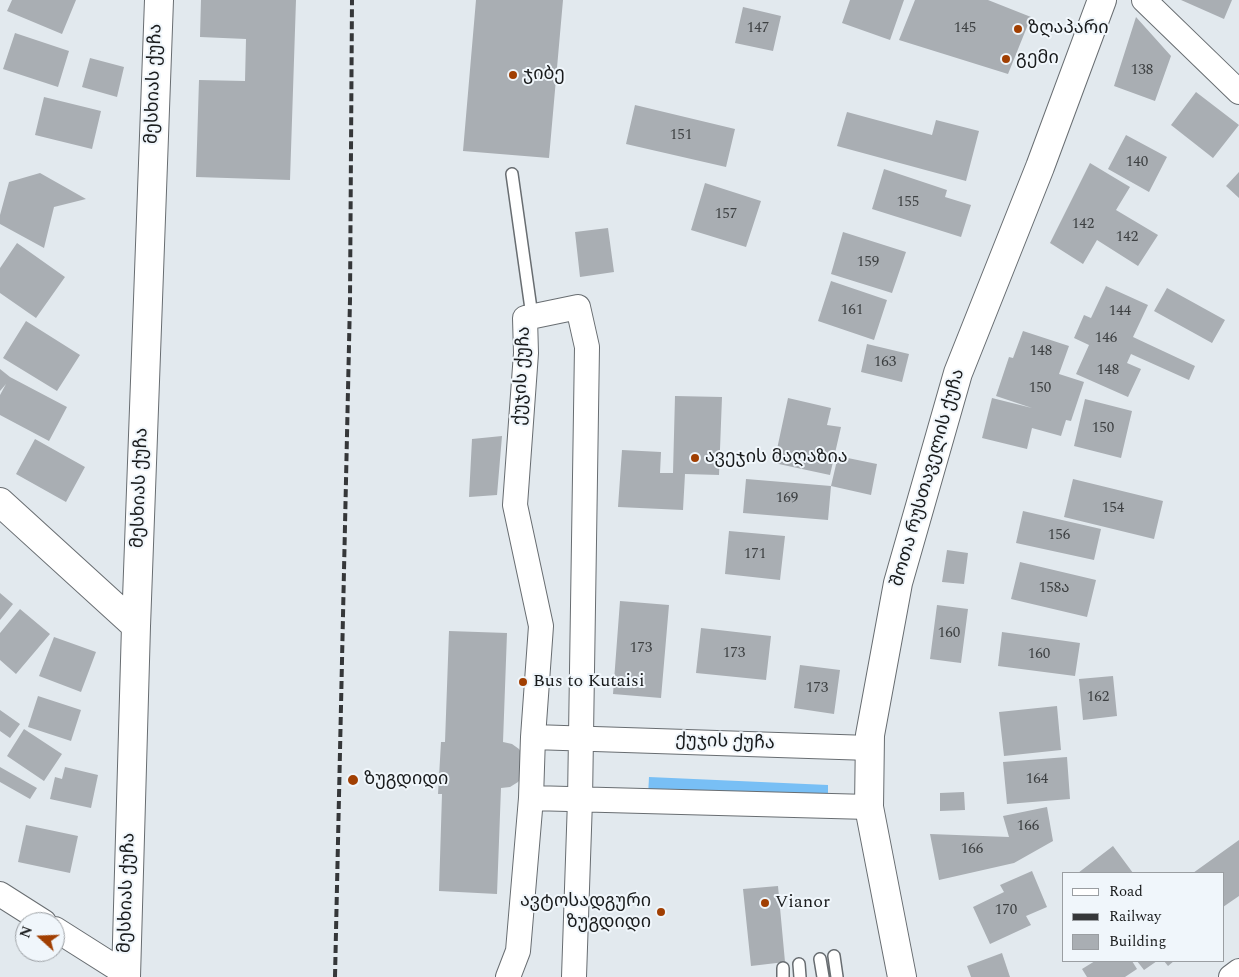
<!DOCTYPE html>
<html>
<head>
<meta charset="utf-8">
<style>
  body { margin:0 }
  #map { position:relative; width:1239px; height:977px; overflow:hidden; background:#e2e9ee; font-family:Spectral,serif }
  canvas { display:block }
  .legend { position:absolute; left:1062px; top:872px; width:162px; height:90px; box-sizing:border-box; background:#f0f6fb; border:1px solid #9a9ea2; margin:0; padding:6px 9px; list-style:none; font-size:15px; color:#191b1c }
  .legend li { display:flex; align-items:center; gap:10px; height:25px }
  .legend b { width:25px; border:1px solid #9a9ea2 }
  .north { position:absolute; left:15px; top:912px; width:50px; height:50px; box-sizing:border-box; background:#f0f6fb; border:1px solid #9a9ea2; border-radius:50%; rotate:290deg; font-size:14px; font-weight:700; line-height:20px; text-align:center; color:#191b1c }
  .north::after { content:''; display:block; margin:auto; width:18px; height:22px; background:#a13f02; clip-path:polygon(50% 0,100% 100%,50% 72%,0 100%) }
</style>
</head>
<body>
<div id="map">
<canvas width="1239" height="977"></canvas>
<ul class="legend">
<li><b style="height:6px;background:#fff"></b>Road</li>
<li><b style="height:6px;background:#353739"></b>Railway</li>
<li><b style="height:14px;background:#a9aeb3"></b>Building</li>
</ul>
<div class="north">N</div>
</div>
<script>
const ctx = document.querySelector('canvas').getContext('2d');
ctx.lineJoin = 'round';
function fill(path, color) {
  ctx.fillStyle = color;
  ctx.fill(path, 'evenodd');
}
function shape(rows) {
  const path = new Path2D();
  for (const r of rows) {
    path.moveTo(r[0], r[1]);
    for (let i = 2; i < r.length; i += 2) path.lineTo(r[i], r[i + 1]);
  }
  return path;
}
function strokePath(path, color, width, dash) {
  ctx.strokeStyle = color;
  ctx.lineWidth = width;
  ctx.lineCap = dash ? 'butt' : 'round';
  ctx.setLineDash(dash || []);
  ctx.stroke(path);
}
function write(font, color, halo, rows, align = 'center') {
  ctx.font = font + ' Spectral,"Noto Sans Georgian",serif';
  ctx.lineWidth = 4;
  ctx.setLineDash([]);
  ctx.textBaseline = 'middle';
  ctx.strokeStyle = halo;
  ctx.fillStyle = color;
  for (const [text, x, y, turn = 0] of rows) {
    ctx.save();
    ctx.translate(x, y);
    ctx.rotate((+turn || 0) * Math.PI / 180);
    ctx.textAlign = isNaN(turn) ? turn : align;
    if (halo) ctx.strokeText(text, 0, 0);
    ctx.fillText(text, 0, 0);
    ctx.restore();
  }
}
fill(shape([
  [649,777,828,785,828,804,648,796]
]), '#78bff5');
fill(shape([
  [12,0,76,0,62,34,7,11],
  [201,0,296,0,290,180,196,177,199,80,245,81,246,39,200,37],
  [476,0,563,0,549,158,463,151],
  [850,0,904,0,890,40,842,23],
  [915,0,988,0,1031,17,1008,74,899,40],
  [1181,0,1232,0,1224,19],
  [743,7,781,16,773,51,735,43],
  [1136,17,1171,56,1155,101,1114,86],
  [15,33,69,51,58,87,3,69],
  [90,58,124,67,117,97,82,87],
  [1196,92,1239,125,1213,158,1171,125],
  [44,97,101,111,92,149,35,135],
  [635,105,735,129,726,167,626,144],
  [847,112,932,135,936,120,979,131,966,181,837,146],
  [1126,135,1167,157,1149,192,1108,169],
  [1090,163,1130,187,1116,210,1158,235,1138,266,1097,240,1083,264,1050,243],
  [884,169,947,190,945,197,971,205,961,237,872,209],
  [1239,172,1239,198,1226,186],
  [40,173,86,199,54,207,44,248,0,224,0,215,9,182],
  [705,183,761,201,746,247,691,230],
  [608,228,614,272,580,277,575,232],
  [843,232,906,252,892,293,831,274],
  [17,243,65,277,36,318,0,293,0,268],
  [831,281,887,300,874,340,818,321],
  [1106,286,1148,305,1133,337,1195,366,1189,380,1131,354,1127,363,1141,369,1128,397,1076,374,1089,345,1074,338,1084,315,1091,318],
  [1167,288,1225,320,1212,343,1154,311],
  [26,321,80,355,57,391,3,358],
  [1023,331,1069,346,1059,374,1084,382,1071,421,1066,420,1061,436,1032,428,1027,449,982,438,992,398,1032,408,996,396,1009,357,1013,358],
  [867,344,909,354,902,382,861,372],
  [0,369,10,377,67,407,49,441,0,415,0,395,6,384,0,391],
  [675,396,722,397,719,475,685,474,683,510,618,507,622,450,661,452,660,473,673,473],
  [788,398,831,408,827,425,841,427,830,475,774,463],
  [1085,399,1132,411,1121,458,1074,446],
  [502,436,497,495,469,497,472,439],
  [35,439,85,467,66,502,16,474],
  [838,456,877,464,871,495,831,486],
  [746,479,831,486,828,520,743,513],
  [1073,479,1163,501,1154,539,1064,517],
  [1023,511,1101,529,1094,560,1016,543],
  [729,531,785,536,780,580,725,574],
  [947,550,968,553,964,584,942,582],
  [1020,562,1096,580,1087,617,1011,599],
  [0,593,13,604,0,620],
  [620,601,669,605,661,698,613,694],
  [937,605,968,609,961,663,930,659],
  [20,609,50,634,16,674,0,660,0,633],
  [701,628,771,636,766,680,696,673],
  [449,631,507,633,503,742,512,744,519,749,524,757,523,775,518,782,510,787,501,788,497,894,439,891,442,794,438,794,441,742,445,742],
  [1002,632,1080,643,1075,676,998,666],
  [54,637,96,652,81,692,39,676],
  [800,665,840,670,834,714,794,708],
  [1113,676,1117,716,1083,720,1079,679],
  [38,696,81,710,71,741,28,727],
  [1057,706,1061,750,1004,756,999,712],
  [0,710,20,724,10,738,0,731],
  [24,729,62,754,44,781,7,756],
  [1067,757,1070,799,1007,804,1003,762],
  [0,767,37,788,30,799,0,782],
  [65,767,98,775,91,808,50,799,55,777,62,779],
  [964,792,965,810,940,811,940,793],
  [1047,807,1053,841,1014,863,939,880,930,834,1009,837,1003,816],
  [26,825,78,836,70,873,18,862],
  [1239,840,1239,896,1223,907,1223,873,1193,873],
  [1113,846,1133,873,1078,873],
  [1032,871,1047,907,1026,916,1031,925,990,944,973,907,1004,892,1000,885],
  [778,886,785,962,751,966,743,889],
  [1002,953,1010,977,971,977,967,966],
  [1095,961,1132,961,1137,969,1125,977,1087,977,1082,969],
  [1137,961,1157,961,1144,970],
  [1164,961,1174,961,1168,966]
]), '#a9aeb3');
const lane = shape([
  [512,174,532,316],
  [834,956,837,977],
  [820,959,823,977],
  [799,964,800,977],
  [783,968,783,977]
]);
const street = shape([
  [1144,0,1239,92],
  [533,737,870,748],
  [531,798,869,807],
  [0,894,44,922],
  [55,929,126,974],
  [508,977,518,951,531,798,533,737,541,626,515,505,526,353,525,318,578,307,587,347,580,800,574,977],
  [1231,977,1239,971]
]);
const secondary = shape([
  [0,502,136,626],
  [126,977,136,626,159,0],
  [902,977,869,807,870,735,898,583,958,373,1040,167,1102,0]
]);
strokePath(lane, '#686d71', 14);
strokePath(street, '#686d71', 26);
strokePath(secondary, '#686d71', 30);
strokePath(lane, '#fff', 11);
strokePath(street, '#fff', 24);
strokePath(secondary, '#fff', 28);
strokePath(shape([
  [335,977,350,300,352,0]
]), '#353739', 4, [8, 4]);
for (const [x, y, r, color] of [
  [1018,29,5,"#a13f02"],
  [1006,59,5,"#a13f02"],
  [513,75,5,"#a13f02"],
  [695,458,5,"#a13f02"],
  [523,682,5,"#a13f02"],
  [353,780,6,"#a13f02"],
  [765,903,5,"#a13f02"],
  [661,912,5,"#a13f02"]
]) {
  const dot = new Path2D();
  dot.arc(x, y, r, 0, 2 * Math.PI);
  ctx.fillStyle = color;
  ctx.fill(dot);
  strokePath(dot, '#f0f6fb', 2);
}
write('15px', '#3d4042', null, [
  ["147",758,29],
  ["145",965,29],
  ["138",1142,71],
  ["151",681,136],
  ["140",1137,163],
  ["155",908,203],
  ["157",726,215],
  ["142",1083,225],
  ["142",1127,238],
  ["159",868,263],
  ["161",852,311],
  ["144",1120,312],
  ["146",1106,339],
  ["148",1041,352],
  ["163",885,363],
  ["148",1108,371],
  ["150",1040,389],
  ["150",1103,429],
  ["169",787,499],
  ["154",1113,509],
  ["156",1059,536],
  ["171",755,555],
  ["158ა",1054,589],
  ["160",949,634],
  ["173",641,649],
  ["173",734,654],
  ["160",1039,655],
  ["173",817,689],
  ["162",1098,698],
  ["164",1037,780],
  ["166",1028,827],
  ["166",972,850],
  ["170",1006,911]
]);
write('18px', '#191b1c', '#f0f6fb', [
  ["ზღაპარი",1028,29],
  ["გემი",1016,59],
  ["ჯიბე",523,75],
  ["ავეჯის მაღაზია",705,458],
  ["Bus to Kutaisi",533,682],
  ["ზუგდიდი",364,780],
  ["ავტოსადგური",651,902,"right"],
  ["ზუგდიდი",651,923,"right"],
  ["Vianor",775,903]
], 'left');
write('18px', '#191b1c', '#f0f6fb', [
  ["მესხიას ქუჩა",155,84,-88],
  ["ქუჯის ქუჩა",523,376,-87],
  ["შოთა რუსთაველის ქუჩა",929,478,-74],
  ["მესხიას ქუჩა",141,488,-88],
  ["ქუჯის ქუჩა",725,743,2],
  ["მესხიას ქუჩა",128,893,-88]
]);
</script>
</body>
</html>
